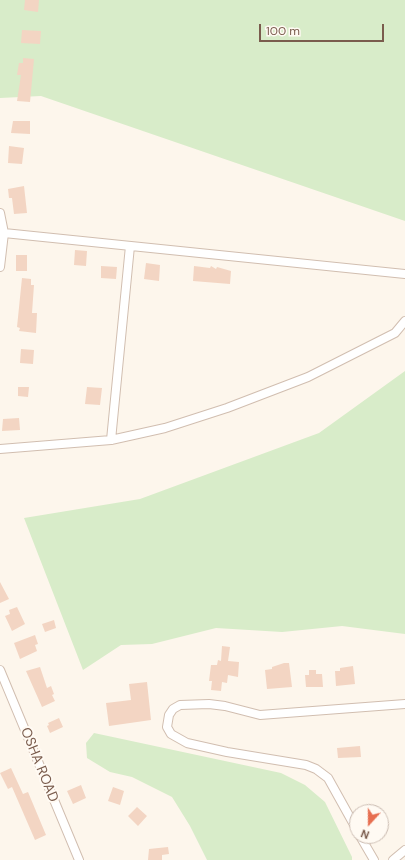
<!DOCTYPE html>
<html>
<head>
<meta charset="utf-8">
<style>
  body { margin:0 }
  #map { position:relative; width:405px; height:860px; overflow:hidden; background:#fdf6ec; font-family:"DM Sans",sans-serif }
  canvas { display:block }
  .north { position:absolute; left:349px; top:804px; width:40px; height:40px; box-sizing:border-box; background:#fffaf3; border:1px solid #cabbb1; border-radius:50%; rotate:201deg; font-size:11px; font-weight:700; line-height:16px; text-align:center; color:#7a5c4d }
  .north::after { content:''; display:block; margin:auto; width:14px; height:18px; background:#e76f51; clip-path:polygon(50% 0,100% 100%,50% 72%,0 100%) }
  .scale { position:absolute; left:259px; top:24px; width:125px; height:18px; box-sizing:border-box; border:2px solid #7a5c4d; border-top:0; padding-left:5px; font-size:12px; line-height:14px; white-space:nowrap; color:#7a5c4d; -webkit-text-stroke:3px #fffaf3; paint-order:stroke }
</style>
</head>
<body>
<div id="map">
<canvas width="405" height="860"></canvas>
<div class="north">N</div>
<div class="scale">100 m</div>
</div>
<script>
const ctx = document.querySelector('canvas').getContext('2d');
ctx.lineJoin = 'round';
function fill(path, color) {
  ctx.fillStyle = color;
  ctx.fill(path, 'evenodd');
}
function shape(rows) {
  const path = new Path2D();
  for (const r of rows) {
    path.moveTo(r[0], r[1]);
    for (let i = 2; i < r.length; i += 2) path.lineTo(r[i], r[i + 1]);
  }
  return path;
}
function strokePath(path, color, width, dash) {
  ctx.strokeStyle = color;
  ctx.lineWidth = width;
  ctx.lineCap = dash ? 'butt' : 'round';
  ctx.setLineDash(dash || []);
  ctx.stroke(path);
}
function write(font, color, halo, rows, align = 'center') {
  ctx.font = font + ' "DM Sans",sans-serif';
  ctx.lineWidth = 4;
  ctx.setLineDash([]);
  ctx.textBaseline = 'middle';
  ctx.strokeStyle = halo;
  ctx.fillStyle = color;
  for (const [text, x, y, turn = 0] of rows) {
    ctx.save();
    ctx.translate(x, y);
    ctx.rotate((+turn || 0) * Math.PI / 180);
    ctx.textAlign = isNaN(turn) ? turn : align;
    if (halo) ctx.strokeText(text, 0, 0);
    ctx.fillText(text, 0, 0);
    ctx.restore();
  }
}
fill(shape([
  [0,0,405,0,405,221,41,96,0,98],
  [405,371,405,634,342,626,282,632,216,628,152,644,121,645,83,670,24,518,140,499,319,433],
  [94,733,281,773,305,785,325,802,352,857,352,860,207,860,190,826,172,797,132,777,110,772,87,758,86,743]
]), '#d8ecc9');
fill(shape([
  [25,0,39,0,38,12,24,10],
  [22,30,41,31,40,44,21,43],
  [23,58,34,59,30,102,17,101,21,75,17,75,19,63,23,63],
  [13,121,30,121,30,134,11,133],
  [9,146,24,148,22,164,8,163],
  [24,186,27,213,14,214,12,198,9,198,8,189],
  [75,250,87,251,86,266,74,265],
  [16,255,27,255,27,271,16,271],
  [146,263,160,265,159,281,144,279],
  [101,266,117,267,116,279,101,278],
  [194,266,210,268,211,266,216,269,217,267,231,271,230,284,193,281],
  [22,278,31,279,31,285,34,285,32,313,37,313,36,333,19,331,20,328,17,327],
  [21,349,34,350,33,364,20,363],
  [18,387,29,387,28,397,18,396],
  [87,387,102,388,100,405,85,404],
  [19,418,20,430,2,431,3,419],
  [0,582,9,599,0,603],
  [17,607,25,624,12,631,5,616,10,614,9,610],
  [54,620,56,628,45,632,42,624],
  [35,635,38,644,35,645,37,651,20,659,14,643],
  [222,646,230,647,228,661,239,662,238,677,228,675,227,683,222,682,221,691,211,690,212,681,209,681,211,665,217,665,218,660,221,661],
  [284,663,289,663,292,687,267,689,265,670,272,669,272,667],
  [353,666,355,684,336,686,335,671,340,671,340,668],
  [40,667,47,688,51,686,54,694,52,695,55,701,42,707,26,671],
  [309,670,316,670,316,674,322,674,323,687,306,687,305,675,309,675],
  [147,682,151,720,109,726,106,703,131,700,129,684],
  [59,718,63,727,50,733,47,726,49,725,48,723],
  [360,746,361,757,338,758,337,748],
  [11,768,23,794,28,792,46,835,35,840,12,787,8,789,0,773],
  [81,785,86,798,73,804,67,791],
  [113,787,124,791,120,805,108,801],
  [137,807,147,816,138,826,128,816],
  [168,847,169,854,162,855,162,860,148,860,149,849]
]), '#f3d5c3');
const minor = shape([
  [0,213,4,233,0,267],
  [4,233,405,274],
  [111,440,130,246],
  [0,449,111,440,165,428,227,408,308,377,395,333,405,321],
  [0,670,79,860],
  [357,830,328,778,316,769,306,765,227,752,187,743,171,734,167,727,169,715,173,709,180,705,209,704,225,706,260,715,405,704],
  [360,836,374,860],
  [393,860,405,850]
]);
strokePath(minor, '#d1beb0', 10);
strokePath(minor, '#fff', 8);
write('14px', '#7a5c4d', '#fffaf3', [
  ["OSHA ROAD",39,765,68]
]);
</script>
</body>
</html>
